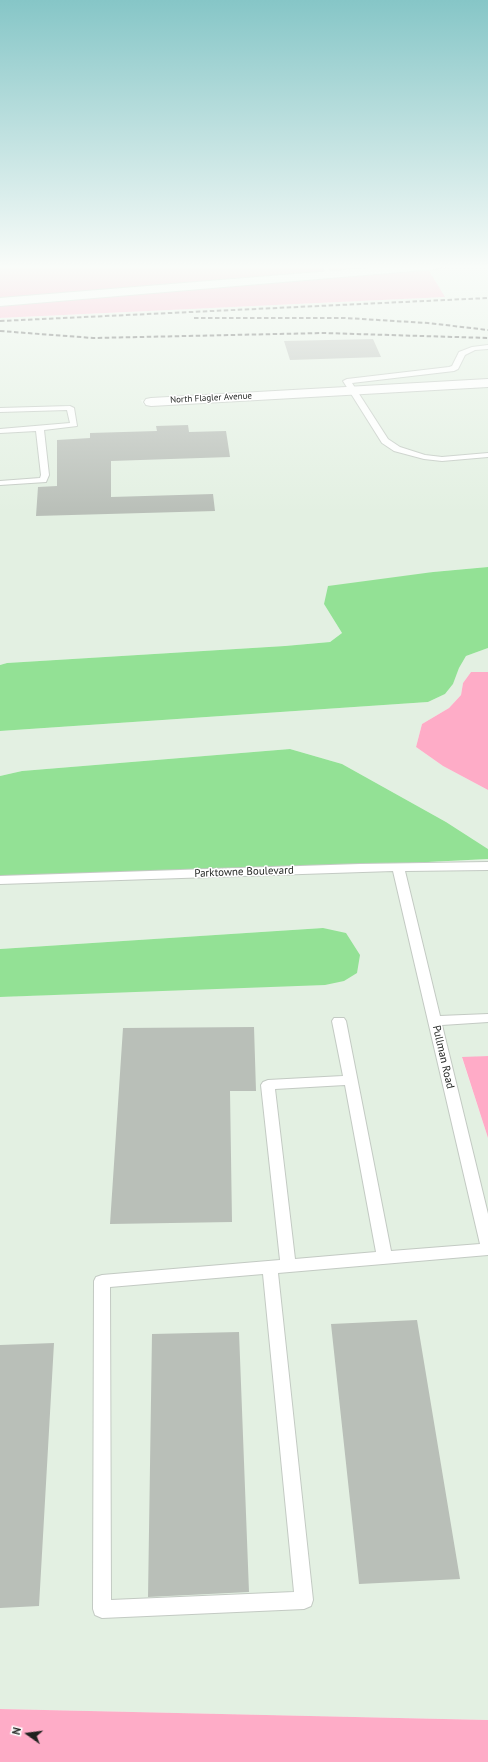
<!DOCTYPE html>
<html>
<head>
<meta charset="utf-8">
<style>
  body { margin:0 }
  #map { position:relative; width:488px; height:1762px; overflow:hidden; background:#f1f8f1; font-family:"PT Sans",sans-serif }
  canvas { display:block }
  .north { position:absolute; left:8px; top:1714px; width:40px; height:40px; -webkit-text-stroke:3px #fff; paint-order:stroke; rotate:284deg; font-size:11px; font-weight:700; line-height:16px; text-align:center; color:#1f221f }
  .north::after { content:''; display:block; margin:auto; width:14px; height:18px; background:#1f221f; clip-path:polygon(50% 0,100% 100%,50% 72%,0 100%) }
</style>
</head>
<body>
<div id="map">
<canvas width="488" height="1762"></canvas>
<div class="north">N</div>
</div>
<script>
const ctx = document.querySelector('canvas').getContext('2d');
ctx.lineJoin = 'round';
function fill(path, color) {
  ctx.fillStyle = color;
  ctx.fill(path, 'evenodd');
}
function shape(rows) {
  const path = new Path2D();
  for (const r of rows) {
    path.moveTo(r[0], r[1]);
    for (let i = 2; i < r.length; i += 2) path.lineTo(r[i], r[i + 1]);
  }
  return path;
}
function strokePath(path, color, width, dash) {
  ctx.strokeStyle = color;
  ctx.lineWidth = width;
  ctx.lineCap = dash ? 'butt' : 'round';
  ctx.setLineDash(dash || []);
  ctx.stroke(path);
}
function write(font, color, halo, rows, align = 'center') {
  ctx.font = font + ' "PT Sans",sans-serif';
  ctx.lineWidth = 3;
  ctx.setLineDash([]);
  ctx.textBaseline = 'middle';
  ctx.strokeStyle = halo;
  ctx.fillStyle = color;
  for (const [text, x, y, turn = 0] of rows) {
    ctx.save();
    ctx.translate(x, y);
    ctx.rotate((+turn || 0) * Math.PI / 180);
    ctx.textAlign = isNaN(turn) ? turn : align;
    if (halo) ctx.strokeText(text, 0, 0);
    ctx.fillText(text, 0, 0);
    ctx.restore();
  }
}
fill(shape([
  [465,266,488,266,488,380,141,400,144,405,488,386,488,567,433,572,324,604,342,633,330,642,285,646,7,663,0,665,0,318,444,297,428,269],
  [488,648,488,672,471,672,463,683,461,695,449,708,422,724,416,747,443,766,488,790,488,849,446,822,342,764,290,749,22,771,0,776,0,731,428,702,445,694,453,684,459,668,466,656],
  [488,859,488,1056,462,1058,488,1138,488,1720,0,1709,0,997,89,993,323,928,0,949,0,881,12,883]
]), '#e3f0e2');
fill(shape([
  [471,672,488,672,488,790,443,766,416,747,422,724,449,708,461,695,463,683],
  [0,1709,488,1720,488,1762,0,1762]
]), '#feacc7');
fill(shape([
  [0,266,407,266,0,300],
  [428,269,445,297,0,318,0,304],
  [488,1056,488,1138,462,1057]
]), '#ffabc7');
fill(shape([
  [488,567,488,648,466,656,459,668,453,684,445,694,428,702,0,731,0,665,7,663,285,646,330,642,342,633,324,604,328,586,433,572],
  [290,749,342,764,446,822,488,849,488,859,12,883,0,881,0,776,22,771],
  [323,928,346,933,360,955,357,973,344,981,325,985,0,997,0,949]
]), '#93e195');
fill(shape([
  [373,339,381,357,290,360,284,341],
  [188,425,189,432,226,431,230,457,111,461,111,497,213,494,215,511,36,516,38,487,57,486,57,440,90,438,90,433,157,431,156,426],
  [254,1027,256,1091,230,1091,232,1222,110,1224,123,1028],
  [417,1320,460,1579,359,1584,331,1324],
  [239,1332,249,1592,148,1597,152,1334],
  [54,1343,39,1606,0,1608,0,1345]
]), '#b9bfb8');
const lane = shape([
  [322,266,328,266,331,275,327,275,322,266],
  [488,345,488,349,475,350,465,355,458,369,454,371,352,383,388,439,400,447,425,455,442,457,488,453,488,457,442,461,424,459,394,451,382,443,343,381,347,379,449,367,452,366,459,352,472,347,488,345],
  [70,406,74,408,77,426,44,430,49,475,46,482,0,485,0,481,40,478,41,475,36,431,0,433,0,429,70,423,67,410,0,412,0,408,70,406],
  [488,862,488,870,405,871,440,1016,488,1014,488,1022,442,1025,488,1214,488,1255,278,1273,313,1600,311,1606,304,1609,102,1618,95,1615,93,1609,94,1281,96,1277,102,1275,280,1260,261,1085,263,1082,268,1080,343,1076,332,1021,334,1018,344,1018,346,1021,391,1251,480,1244,393,871,0,884,0,876,360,864,488,862],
  [345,1085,376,1252,295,1259,275,1089,345,1085],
  [263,1274,294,1592,111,1600,110,1287,263,1274]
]);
const street = shape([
  [393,266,442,266,436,269,0,306,0,298,393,266],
  [488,379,488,387,151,406,146,405,144,402,146,399,151,398,488,379]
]);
strokePath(lane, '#c3cac3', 2);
strokePath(street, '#c3cac3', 2);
fill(lane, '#fff');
fill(street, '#fff');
strokePath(shape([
  [194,318,345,318,428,323,488,330],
  [0,321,488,298],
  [0,331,93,338,324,333,488,338]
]), '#464946', 2, [4.5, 2.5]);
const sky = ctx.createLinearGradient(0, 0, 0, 513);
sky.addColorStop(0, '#86c6c7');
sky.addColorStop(0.52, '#f9fcf9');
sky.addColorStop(1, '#f9fcf900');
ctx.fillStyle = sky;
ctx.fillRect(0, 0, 488, 513);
write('9px', '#1f221f', '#fff', [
  ["North Flagler Avenue",211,398,-3]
]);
write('11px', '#1f221f', '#fff', [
  ["Parktowne Boulevard",244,872,-2],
  ["Pullman Road",443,1057,77]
]);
</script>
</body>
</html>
